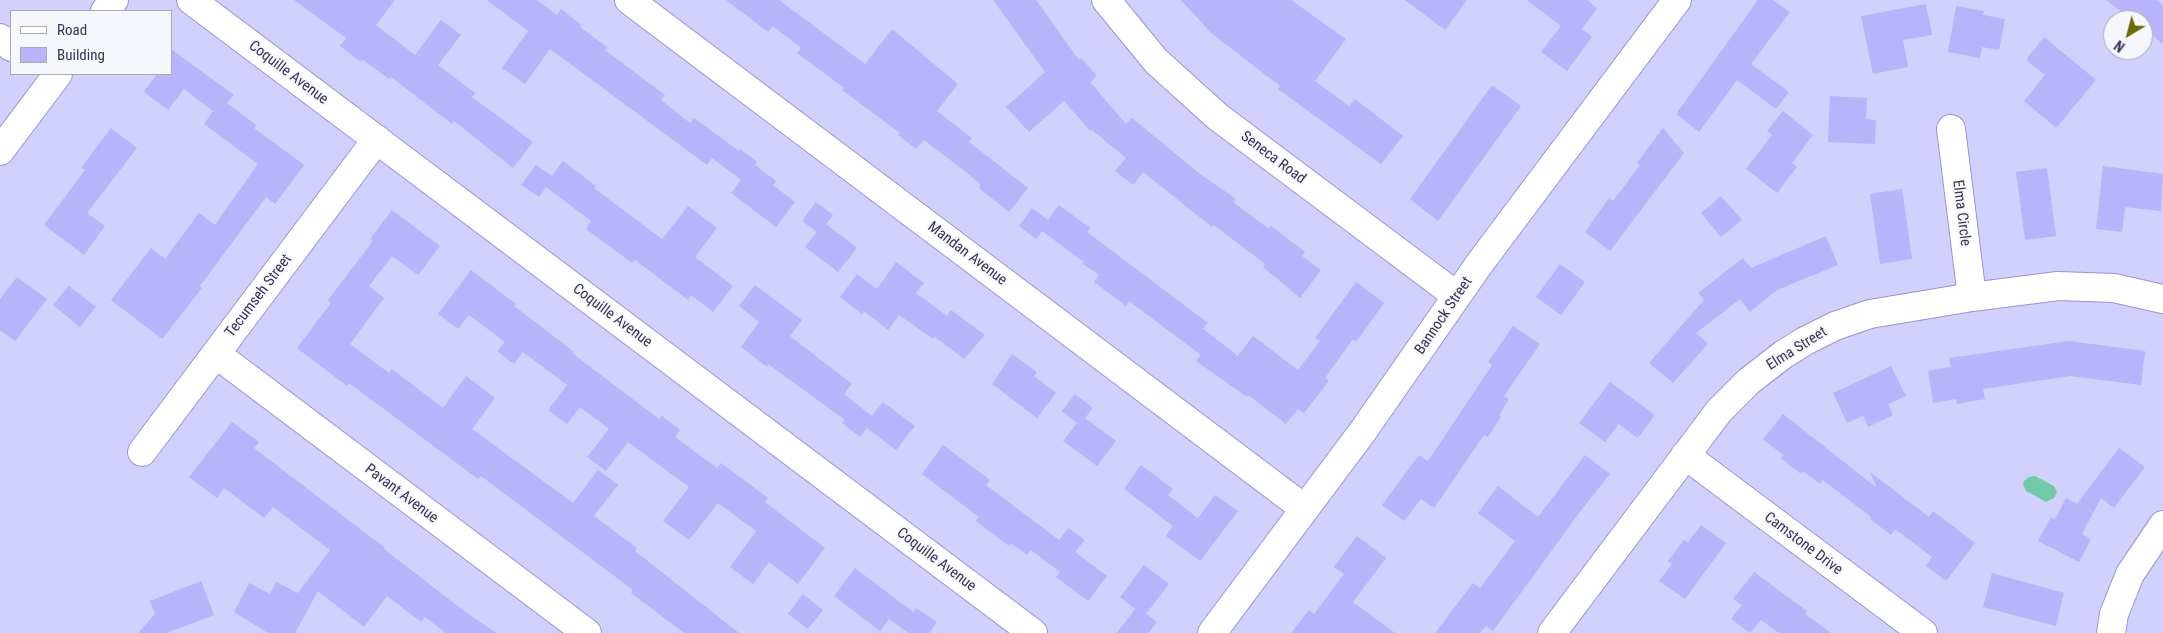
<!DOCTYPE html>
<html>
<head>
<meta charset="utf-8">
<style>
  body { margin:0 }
  #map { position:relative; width:2163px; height:633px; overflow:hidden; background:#d2d0fc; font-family:"Roboto Condensed",sans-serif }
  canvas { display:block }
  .legend { position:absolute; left:10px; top:10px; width:162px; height:65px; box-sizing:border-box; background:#f6f6fd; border:1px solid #aaa9b8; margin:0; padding:6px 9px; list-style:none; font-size:15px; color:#373551 }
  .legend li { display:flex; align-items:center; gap:10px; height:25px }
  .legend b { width:25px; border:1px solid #aaa9b8 }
  .north { position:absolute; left:2103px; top:10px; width:50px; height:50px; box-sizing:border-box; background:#f6f6fd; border:1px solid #aaa9b8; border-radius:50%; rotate:217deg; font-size:14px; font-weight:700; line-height:20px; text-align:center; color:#373551 }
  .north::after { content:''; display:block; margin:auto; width:18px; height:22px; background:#6d6903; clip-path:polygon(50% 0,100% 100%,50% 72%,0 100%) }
</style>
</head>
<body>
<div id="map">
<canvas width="2163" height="633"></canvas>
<ul class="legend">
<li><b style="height:6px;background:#fff"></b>Road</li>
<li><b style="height:14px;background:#b8b3fa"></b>Building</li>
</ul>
<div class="north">N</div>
</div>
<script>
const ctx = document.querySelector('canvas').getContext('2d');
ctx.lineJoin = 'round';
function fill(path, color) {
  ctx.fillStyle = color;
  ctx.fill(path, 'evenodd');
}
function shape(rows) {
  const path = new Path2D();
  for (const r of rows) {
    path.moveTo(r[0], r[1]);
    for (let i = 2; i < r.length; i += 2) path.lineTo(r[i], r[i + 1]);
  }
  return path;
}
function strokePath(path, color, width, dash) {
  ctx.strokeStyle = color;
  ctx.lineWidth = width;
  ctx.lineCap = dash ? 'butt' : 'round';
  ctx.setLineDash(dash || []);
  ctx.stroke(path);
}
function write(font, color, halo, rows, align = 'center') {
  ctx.font = font + ' "Roboto Condensed",sans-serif';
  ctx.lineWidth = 4;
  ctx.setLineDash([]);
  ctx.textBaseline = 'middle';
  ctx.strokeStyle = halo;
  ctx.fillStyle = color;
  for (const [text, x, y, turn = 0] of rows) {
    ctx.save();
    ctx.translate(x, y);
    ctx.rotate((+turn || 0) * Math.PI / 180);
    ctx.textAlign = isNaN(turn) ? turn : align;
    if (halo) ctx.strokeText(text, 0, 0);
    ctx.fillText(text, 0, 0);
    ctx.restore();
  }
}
fill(shape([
  [2035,476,2054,486,2057,492,2054,498,2046,502,2026,491,2023,485,2024,481,2029,477]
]), '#70caa8');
fill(shape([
  [294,0,395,0,376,25,415,55,441,20,461,35,438,65,475,93,472,97,533,142,513,168,454,121,452,124,391,77,389,79,363,60,361,62,340,46,346,38],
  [487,0,537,0,557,15,561,9,581,25,580,27,607,47,605,50,665,95,661,100,690,123,694,118,739,151,740,149,757,162,755,165,776,181,773,185,795,202,776,227,731,193,741,180,712,158,707,165,550,49,525,84,502,68,528,31],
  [726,0,779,0,865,64,892,29,958,84,937,111,972,138,969,142,1028,188,1009,212,979,188,981,185,966,172,924,140,916,149,898,135,900,133,842,90,844,88,797,53,801,48,773,26,768,32],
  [993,0,1036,0,1079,60,1081,58,1097,76,1090,82,1126,124,1132,118,1200,174,1236,199,1233,202,1269,229,1271,226,1305,252,1302,256,1321,270,1300,298,1263,267,1265,264,1214,225,1212,227,1143,172,1133,185,1115,171,1126,158,1092,130,1090,131,1064,101,1029,132,1006,107,1045,72],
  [1181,0,1291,0,1346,39,1315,81,1349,106,1355,99,1403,136,1381,164,1278,89,1280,86,1211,33],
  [1405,0,1467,0,1445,30],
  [1527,0,1587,0,1597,8,1582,29,1592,37,1567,71,1541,52,1561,26],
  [1758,0,1773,0,1790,12,1751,64,1789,92,1776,109,1737,80,1699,132,1676,114],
  [2106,0,2156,0,2163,5,2163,44,2143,28,2143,20,2132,20],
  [1926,4,1932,35,1903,40,1908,67,1873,74,1861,16],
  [1956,6,1984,11,1983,15,2005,19,1999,50,1982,47,1980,58,1948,52],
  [2044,37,2096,80,2056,128,2024,101,2045,75,2026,60],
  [171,49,234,95,227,103,256,125,254,128,304,165,275,204,266,197,200,286,202,288,162,339,111,300,151,248,165,259,199,213,215,225,258,164,204,124,213,111,184,89,168,110,144,92,157,74,171,74],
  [1492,85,1521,106,1438,221,1410,199],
  [1830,96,1867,98,1866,119,1876,120,1875,144,1828,142],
  [1783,111,1813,135,1792,163,1797,167,1777,193,1746,169,1772,135,1767,131],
  [111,128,137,148,87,213,105,226,84,255,44,225,85,170,81,168],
  [1663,128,1684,153,1610,251,1585,232,1609,198,1613,201,1640,165,1637,163],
  [563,161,596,186,594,188,662,239,688,206,717,228,695,257,733,286,713,312,691,295,688,300,635,260,632,263,586,229,591,221,546,187,539,197,521,185,536,165,552,176],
  [2103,166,2163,174,2161,211,2125,207,2122,232,2096,229],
  [2047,168,2056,236,2025,240,2016,172],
  [1902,189,1912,259,1880,264,1870,194],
  [1721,196,1742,220,1721,237,1701,213],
  [816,202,833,215,826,224,857,248,838,272,805,247,817,232,802,221],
  [1059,205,1090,228,1087,232,1208,323,1203,329,1238,356,1253,336,1298,370,1320,341,1315,338,1356,282,1384,303,1356,342,1353,339,1325,378,1329,381,1304,413,1298,409,1286,424,1248,395,1247,397,1196,361,1201,355,1129,301,1126,306,1094,282,1099,275,1083,264,1084,262,1042,231,1036,239,1019,226,1032,208,1048,220],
  [392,210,440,246,418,275,392,256,369,286,384,298,350,344,389,373,392,369,443,408,466,376,495,398,472,429,573,503,598,470,618,485,594,516,637,548,635,551,739,633,684,633,631,593,633,590,481,476,478,479,349,383,347,386,297,348,331,303,328,300,373,241,370,239],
  [1826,236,1838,265,1777,290,1750,312,1740,299,1696,333,1708,344,1673,383,1649,363,1704,300,1698,293,1743,258,1751,268],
  [896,262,924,283,916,293,947,316,951,310,985,335,964,359,935,337,933,339,899,315,888,330,864,311,862,314,840,297,857,274,877,289],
  [1560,264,1585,282,1561,315,1536,297],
  [471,270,516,304,514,306,573,351,572,353,659,419,662,416,680,430,675,437,717,468,721,463,768,498,765,502,825,548,798,584,769,562,753,584,730,567,756,531,718,503,689,540,663,521,689,487,628,442,606,471,587,457,609,429,580,407,567,424,548,410,567,385,523,352,514,364,497,351,505,342,469,315,458,329,438,314],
  [17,277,47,299,15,341,0,330,0,299],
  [755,285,802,320,790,336,852,384,844,394,872,416,883,402,915,426,896,450,867,428,860,437,842,423,845,420,768,364,767,367,741,347,759,322,739,306],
  [69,286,96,307,80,327,53,305],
  [1513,326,1540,344,1504,396,1509,399,1499,415,1501,417,1488,437,1484,435,1434,508,1421,499,1404,521,1382,505,1419,455,1428,461,1492,365,1488,362],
  [2069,341,2145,351,2141,385,2070,376,1983,389,1985,399,1957,404,1956,399,1933,403,1928,371,1951,367,1949,358],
  [1012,354,1037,372,1034,376,1056,393,1037,418,992,384],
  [1891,366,1906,396,1888,404,1893,415,1868,427,1863,416,1847,423,1833,393],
  [1610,382,1655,415,1638,438,1619,424,1605,442,1579,423],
  [1075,394,1093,408,1085,418,1116,441,1097,466,1063,441,1077,423,1062,411],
  [1783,414,1877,488,1870,472,1929,517,1933,511,1975,543,1946,581,1926,566,1932,557,1895,529,1891,535,1870,519,1871,517,1823,480,1820,484,1803,471,1801,474,1781,458,1783,455,1763,439],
  [232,422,259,442,254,448,385,548,384,549,464,611,496,633,446,633,425,617,421,622,387,596,364,627,318,591,295,633,268,633,234,612,249,583,270,594,276,582,298,593,330,550,273,507,264,518,224,488,217,498,189,477],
  [943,445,990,480,986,485,1059,540,1068,528,1085,540,1075,552,1107,576,1088,601,1056,577,1060,572,1031,550,1027,555,1011,543,1009,546,976,521,979,517,922,474],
  [2119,448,2145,467,2114,508,2101,498,2082,534,2091,539,2079,562,2038,541,2051,517,2055,519,2066,498,2077,504],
  [1585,455,1610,474,1579,513,1493,631,1486,626,1480,633,1435,633,1473,583,1480,588,1515,541,1478,513,1498,486,1538,517],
  [1141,465,1173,489,1168,495,1198,518,1215,495,1238,511,1200,561,1166,536,1173,526,1124,489],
  [1701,525,1726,543,1685,599,1659,581,1672,564,1668,561,1684,540,1688,542],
  [1357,536,1386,558,1353,602,1395,633,1291,633,1309,610,1314,614,1344,574,1334,567],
  [1144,565,1169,584,1146,614,1157,622,1149,633,1117,633,1135,609,1120,597],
  [855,568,913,612,916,608,937,622,929,633,909,633,889,619,880,631,834,596],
  [1754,572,1807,611,1805,614,1831,633,1779,633,1761,620,1750,633,1731,619,1742,605,1733,599],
  [1992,573,2064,593,2056,626,1983,607],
  [201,581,214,615,166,633,138,633,155,614,150,601],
  [803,594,823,610,808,629,788,614]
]), '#b8b3fa');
const minor = shape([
  [191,0,1033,633],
  [629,0,1305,509],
  [1106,0,1156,61,1218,117,1457,296],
  [0,38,11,47],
  [1951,129,1972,297],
  [216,354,587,633],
  [142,452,377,139],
  [1685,455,1923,633],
  [1212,633,1363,431,1480,263,1677,0],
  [1552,633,1719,411,1749,381,1784,354,1805,341,1835,326,1870,314,1972,297,2058,286,2114,288,2163,299],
  [2111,633,2114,614,2130,574,2163,525]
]);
const major = shape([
  [105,11,114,0],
  [0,151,58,74]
]);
strokePath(minor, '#9993d8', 30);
strokePath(major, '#9993d8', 30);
strokePath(minor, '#fff', 28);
strokePath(major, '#fff', 28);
write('15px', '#373551', '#f6f6fd', [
  ["Coquille Avenue",288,73,37],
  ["Seneca Road",1273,158,37],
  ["Elma Circle",1961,213,83],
  ["Mandan Avenue",967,254,37],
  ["Tecumseh Street",259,296,-53],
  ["Coquille Avenue",612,316,37],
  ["Bannock Street",1444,316,-56],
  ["Elma Street",1797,349,-32],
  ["Pavant Avenue",401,494,37],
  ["Camstone Drive",1803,544,37],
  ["Coquille Avenue",936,560,37]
]);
</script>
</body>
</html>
